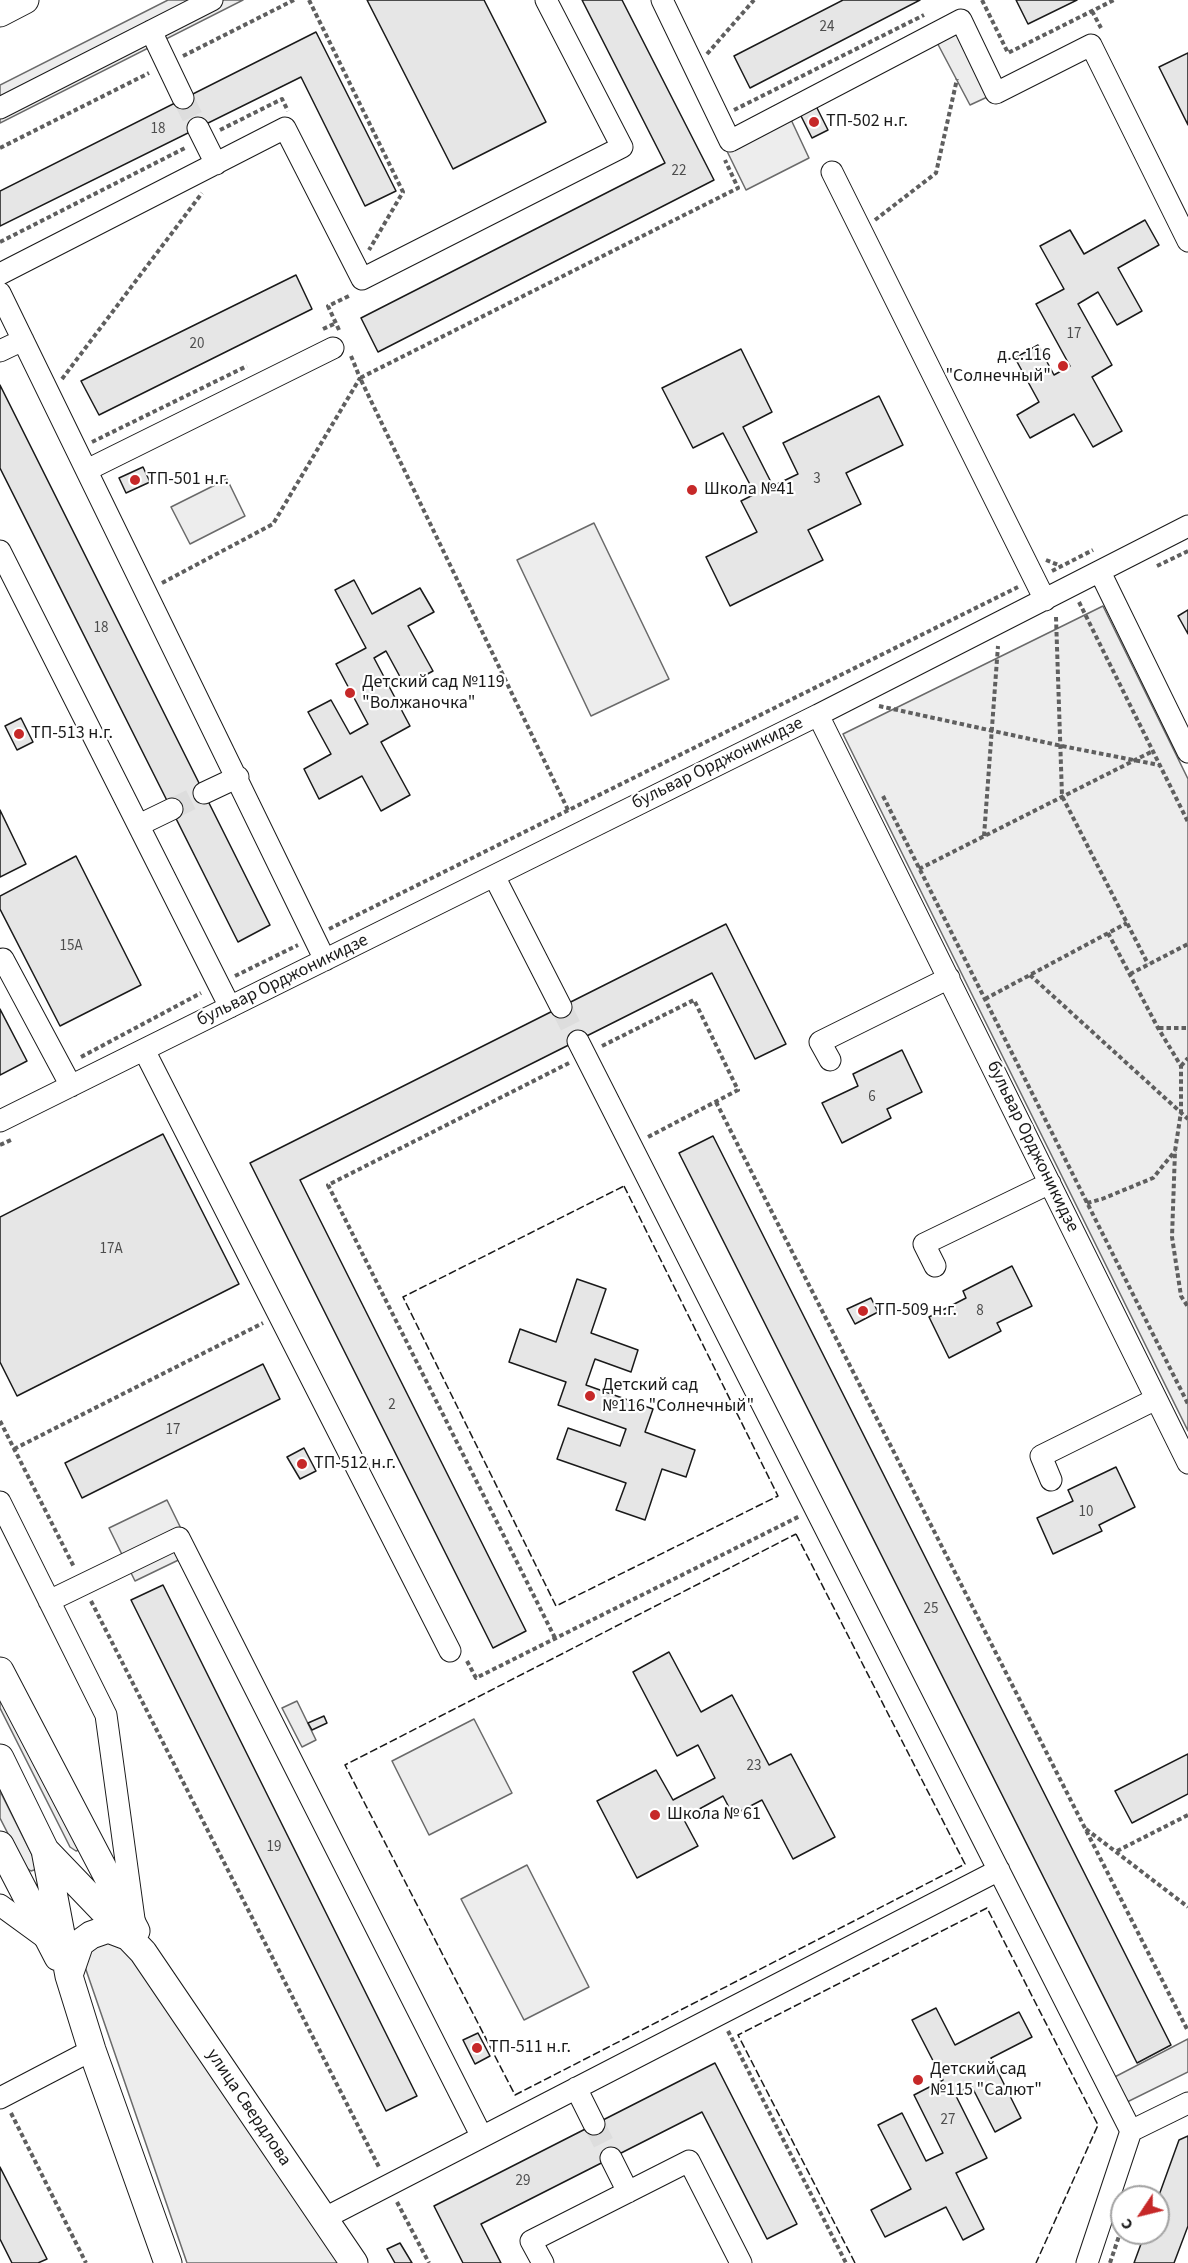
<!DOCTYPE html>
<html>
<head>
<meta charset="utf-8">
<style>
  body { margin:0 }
  #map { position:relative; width:1188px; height:2263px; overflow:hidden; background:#fff; font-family:"Source Sans 3",sans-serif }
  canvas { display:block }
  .north { position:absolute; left:1110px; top:2185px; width:60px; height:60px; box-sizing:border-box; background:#fff; border:2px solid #a3a3a3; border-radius:50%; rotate:235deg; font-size:16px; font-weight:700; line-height:24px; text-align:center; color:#1a1a1a }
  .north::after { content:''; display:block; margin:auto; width:21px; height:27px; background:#c62828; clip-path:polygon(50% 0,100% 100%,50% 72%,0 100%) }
</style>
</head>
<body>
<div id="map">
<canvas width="1188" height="2263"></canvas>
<div class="north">С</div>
</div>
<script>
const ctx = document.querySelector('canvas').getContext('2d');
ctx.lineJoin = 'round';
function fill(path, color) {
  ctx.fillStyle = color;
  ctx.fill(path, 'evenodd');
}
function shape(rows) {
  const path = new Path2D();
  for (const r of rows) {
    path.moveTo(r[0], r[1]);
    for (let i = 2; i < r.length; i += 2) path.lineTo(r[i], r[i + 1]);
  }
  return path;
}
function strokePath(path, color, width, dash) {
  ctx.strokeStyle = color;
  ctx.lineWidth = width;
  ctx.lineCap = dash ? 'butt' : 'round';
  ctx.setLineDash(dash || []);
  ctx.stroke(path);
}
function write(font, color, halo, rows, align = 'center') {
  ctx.font = font + ' "Source Sans 3",sans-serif';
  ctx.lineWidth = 4.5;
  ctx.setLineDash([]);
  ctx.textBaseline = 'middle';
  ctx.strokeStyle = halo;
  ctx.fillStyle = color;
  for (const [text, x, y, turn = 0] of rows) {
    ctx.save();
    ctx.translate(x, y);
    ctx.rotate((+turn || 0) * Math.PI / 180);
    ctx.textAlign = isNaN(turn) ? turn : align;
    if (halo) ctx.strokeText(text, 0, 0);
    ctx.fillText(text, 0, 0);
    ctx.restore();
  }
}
const built = shape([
  [168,0,243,0,0,123,0,85,168,0],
  [961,20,996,93,970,105,933,35,961,20],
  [787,111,809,158,746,190,723,143,787,111],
  [227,479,245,516,190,544,171,507,227,479],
  [594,523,669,679,591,716,517,560,594,523],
  [1103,606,1188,779,1188,1431,843,734,1103,606],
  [167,1500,193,1553,135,1581,109,1528,167,1500],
  [0,1682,79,1850,76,1851,70,1847,0,1708,0,1682],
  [297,1701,316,1740,302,1747,282,1708,297,1701],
  [474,1719,512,1793,429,1835,392,1761,474,1719],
  [0,1791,36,1863,37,1867,34,1870,31,1871,25,1867,0,1818,0,1791],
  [527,1865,589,1987,524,2020,461,1899,527,1865],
  [93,1940,124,1944,339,2263,187,2263,84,1964,93,1940],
  [1188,2039,1188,2072,1117,2107,1105,2082,1188,2039]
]);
fill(built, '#ededed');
strokePath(built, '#6a6a6a', 1.5);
const building = shape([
  [367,0,484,0,546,122,453,169,367,0],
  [582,0,622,0,714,180,378,352,361,318,665,163,582,0],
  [843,0,920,0,750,88,734,56,843,0],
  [1016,0,1077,0,1028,24,1016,0],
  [316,32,396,191,365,206,301,77,0,226,0,191,316,32],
  [1188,53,1188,125,1159,67,1188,53],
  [816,106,828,130,812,138,800,114,816,106],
  [1145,220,1159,245,1118,268,1142,311,1117,325,1098,292,1078,304,1112,365,1092,377,1122,431,1093,447,1074,414,1030,438,1017,415,1039,402,1015,358,1038,345,1054,375,1070,366,1036,304,1064,289,1040,246,1070,230,1084,254,1145,220],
  [296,275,312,309,99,415,81,381,296,275],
  [741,349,772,412,743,427,773,486,798,474,783,443,879,396,903,445,846,473,861,504,808,530,823,560,730,606,706,557,757,532,741,501,755,494,723,433,693,448,662,388,741,349],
  [0,385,270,925,238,942,0,468,0,385],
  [143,467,150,482,126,493,119,478,143,467],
  [354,580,372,614,420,588,434,612,408,626,433,671,405,686,386,651,374,658,410,726,381,742,410,795,381,811,362,776,319,799,304,769,331,754,308,712,331,700,350,734,368,724,336,664,366,648,335,590,354,580],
  [1188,610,1188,634,1178,616,1188,610],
  [21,718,33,742,17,750,5,726,21,718],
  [0,810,26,864,0,877,0,810],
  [76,856,141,985,60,1026,0,909,0,896,76,856],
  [726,924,786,1044,755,1059,712,973,300,1180,526,1631,493,1648,250,1163,726,924],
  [0,1009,27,1061,0,1075,0,1009],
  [902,1050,922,1092,887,1109,891,1118,842,1143,822,1103,858,1086,853,1074,902,1050],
  [163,1134,239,1284,17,1396,0,1362,0,1217,163,1134],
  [713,1136,1171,2045,1137,2063,679,1153,713,1136],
  [1012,1266,1032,1306,997,1323,1001,1331,949,1358,929,1317,966,1298,963,1291,1012,1266],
  [577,1279,606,1289,591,1333,638,1350,631,1372,595,1359,586,1385,653,1409,645,1432,695,1450,686,1477,662,1469,645,1520,616,1510,626,1483,557,1459,568,1428,620,1446,626,1429,558,1405,566,1382,509,1362,520,1329,556,1342,577,1279],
  [871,1298,878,1312,855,1324,847,1309,871,1298],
  [263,1364,280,1399,82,1498,65,1463,263,1364],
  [304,1448,316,1471,300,1479,287,1457,304,1448],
  [1116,1467,1135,1507,1099,1525,1102,1531,1053,1554,1037,1518,1073,1501,1068,1490,1116,1467],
  [163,1585,417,2096,386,2111,131,1600,163,1585],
  [669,1652,701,1712,732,1695,769,1765,791,1754,835,1837,793,1859,762,1800,733,1815,723,1796,683,1818,698,1846,637,1878,597,1801,656,1770,673,1800,715,1778,698,1745,677,1756,633,1672,669,1652],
  [324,1716,327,1723,312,1730,308,1723,324,1716],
  [1188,1754,1188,1794,1132,1823,1115,1791,1188,1754],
  [936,2008,955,2045,1019,2012,1032,2037,991,2058,1021,2118,995,2132,971,2085,955,2094,987,2158,956,2173,984,2229,963,2240,946,2207,885,2237,871,2210,911,2189,878,2125,902,2113,926,2161,943,2153,914,2095,943,2080,912,2020,936,2008],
  [478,2033,490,2056,475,2064,463,2040,478,2033],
  [715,2063,797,2224,767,2239,702,2112,481,2224,501,2263,463,2263,434,2206,715,2063],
  [1188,2136,1188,2226,1174,2263,1134,2263,1145,2233,1158,2233,1158,2198,1179,2140,1188,2136],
  [0,2167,47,2259,38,2263,12,2263,0,2239,0,2167],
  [400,2243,412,2263,395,2263,387,2249,400,2243]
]);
fill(building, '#e6e6e6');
strokePath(building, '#1a1a1a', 1.5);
strokePath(shape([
  [183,98,198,128],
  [172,809,204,793],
  [561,1007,578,1041],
  [594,2124,611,2158]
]), '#ddd', 21, [21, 10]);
const minor = shape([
  [662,0,730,141,961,20,996,93,1091,45,1188,241],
  [151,31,183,98],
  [0,108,212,0],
  [198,128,216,164],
  [832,172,1045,600],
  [0,274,285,128,362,279,622,147,546,0],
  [0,293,325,960],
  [0,351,23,340],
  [87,470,333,348],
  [0,551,230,1007],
  [1100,572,1188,752],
  [818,715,1188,526],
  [204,793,238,777],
  [139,825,172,809],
  [494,876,561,1007],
  [3,959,71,1086],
  [578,1041,1131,2131,1087,2263],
  [144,1050,450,1651],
  [830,1060,820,1042,949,978],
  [0,1121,818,715,1188,1463],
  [935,1266,924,1244,1050,1183],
  [1051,1480,1041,1456,1156,1399],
  [0,1502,106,1715,134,1919],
  [49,1601,179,1538,482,2137],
  [0,1905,48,1940],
  [576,2088,594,2124],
  [0,2098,92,2050],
  [1131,2131,1188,2103],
  [611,2158,628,2192],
  [323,2219,999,1870],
  [543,2263,531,2241,689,2161,741,2263]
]);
const major = shape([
  [0,13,25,0],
  [0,1671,136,1931],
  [0,1758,45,1850,69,1976,92,2050,168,2263],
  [0,1845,58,1957],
  [45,1850,143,1952,354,2263],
  [69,1975,80,1943,91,1935,108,1929,129,1937]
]);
strokePath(minor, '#1a1a1a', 23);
strokePath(major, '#1a1a1a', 29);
strokePath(shape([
  [309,0,403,192,369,250],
  [982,0,1008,53,1114,0],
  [1092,11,1101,28],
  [707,54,754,0],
  [183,56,294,0],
  [734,110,924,15],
  [220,130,282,99,288,111],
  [0,148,149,73],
  [875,220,936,173,957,79],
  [0,242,187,147],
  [323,329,336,323],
  [339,330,328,306,351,295],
  [62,379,202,193],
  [92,442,247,366],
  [1046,560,1061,566],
  [1157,566,1188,551],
  [1052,571,1093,550],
  [162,583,273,524,360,378,351,356],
  [1079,602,1188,822],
  [1056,617,1062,796,1148,964],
  [879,706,1062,746,1159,765],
  [883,796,1188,1404],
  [568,810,360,378,738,188,725,160],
  [984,836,998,646],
  [919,869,1153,751],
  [329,929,1018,587],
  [1108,933,1158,1028,1181,1066,1181,1112,1175,1151,1172,1237,1181,1296,1188,1307],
  [1130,974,1188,944],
  [1030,975,1188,1119],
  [235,976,298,945],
  [985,999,1127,923],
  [1159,1028,1188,1028],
  [602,1046,694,1000,738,1090,648,1137],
  [81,1057,201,993],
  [1181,1066,1188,1058],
  [716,1102,1188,2031],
  [0,1145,13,1139],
  [1087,1203,1102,1199,1153,1178,1175,1151],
  [0,1421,74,1567],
  [14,1449,263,1323],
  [91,1601,380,2169],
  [555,1638,328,1185,569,1063],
  [467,1661,476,1678,800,1516],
  [1086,1829,1188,1907],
  [1117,1851,1188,1815],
  [728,2031,846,2263],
  [11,2113,86,2263],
  [397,2202,429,2263],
  [1110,2263,1121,2230]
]), '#5f5f5f', 4, [4.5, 3]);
strokePath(minor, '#fff', 21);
strokePath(major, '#fff', 27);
strokePath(shape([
  [624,1186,778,1496,556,1606,403,1297,624,1186],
  [796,1534,965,1864,515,2095,345,1765,796,1534],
  [855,2263,738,2035,987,1908,1098,2125,1036,2263]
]), '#1a1a1a', 1.5, [8, 3]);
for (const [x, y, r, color] of [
  [814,122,6,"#c62828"],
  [1063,366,6,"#c62828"],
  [135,480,6,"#c62828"],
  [692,490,6,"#c62828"],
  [350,693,6,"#c62828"],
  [19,734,6,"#c62828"],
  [863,1311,6,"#c62828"],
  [590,1396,6,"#c62828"],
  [302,1464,6,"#c62828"],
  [655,1815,6,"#c62828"],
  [477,2048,6,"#c62828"],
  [918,2080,6,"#c62828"]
]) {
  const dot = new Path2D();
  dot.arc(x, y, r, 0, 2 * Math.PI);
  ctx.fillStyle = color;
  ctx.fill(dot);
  strokePath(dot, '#fff', 2);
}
write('15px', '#4d4d4d', null, [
  ["24",827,28],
  ["18",158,130],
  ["22",679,172],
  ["17",1074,335],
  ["20",197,345],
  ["3",817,480],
  ["18",101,629],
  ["15А",71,947],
  ["6",872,1098],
  ["17А",111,1250],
  ["8",980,1312],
  ["2",392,1406],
  ["17",173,1431],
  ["10",1086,1513],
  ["25",931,1610],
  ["23",754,1767],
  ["19",274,1848],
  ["27",948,2121],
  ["29",523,2182]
]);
write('18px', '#1a1a1a', '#fff', [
  ["ТП-502 н.г.",826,122],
  ["д.с.116",1051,356,"right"],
  ["\"Солнечный\"",1051,377,"right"],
  ["ТП-501 н.г.",147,480],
  ["Школа №41",704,490],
  ["Детский сад №119",362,683],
  ["\"Волжаночка\"",362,704],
  ["ТП-513 н.г.",31,734],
  ["ТП-509 н.г.",875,1311],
  ["Детский сад",602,1386],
  ["№116 \"Солнечный\"",602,1407],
  ["ТП-512 н.г.",314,1464],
  ["Школа № 61",667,1815],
  ["ТП-511 н.г.",489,2048],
  ["Детский сад",930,2070],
  ["№115 \"Салют\"",930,2091]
], 'left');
write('18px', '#1a1a1a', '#fff', [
  ["бульвар Орджоникидзе",718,764,-26],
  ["бульвар Орджоникидзе",283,981,-26],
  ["бульвар Орджоникидзе",1032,1147,64],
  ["улица Свердлова",248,2108,56]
]);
</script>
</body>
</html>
